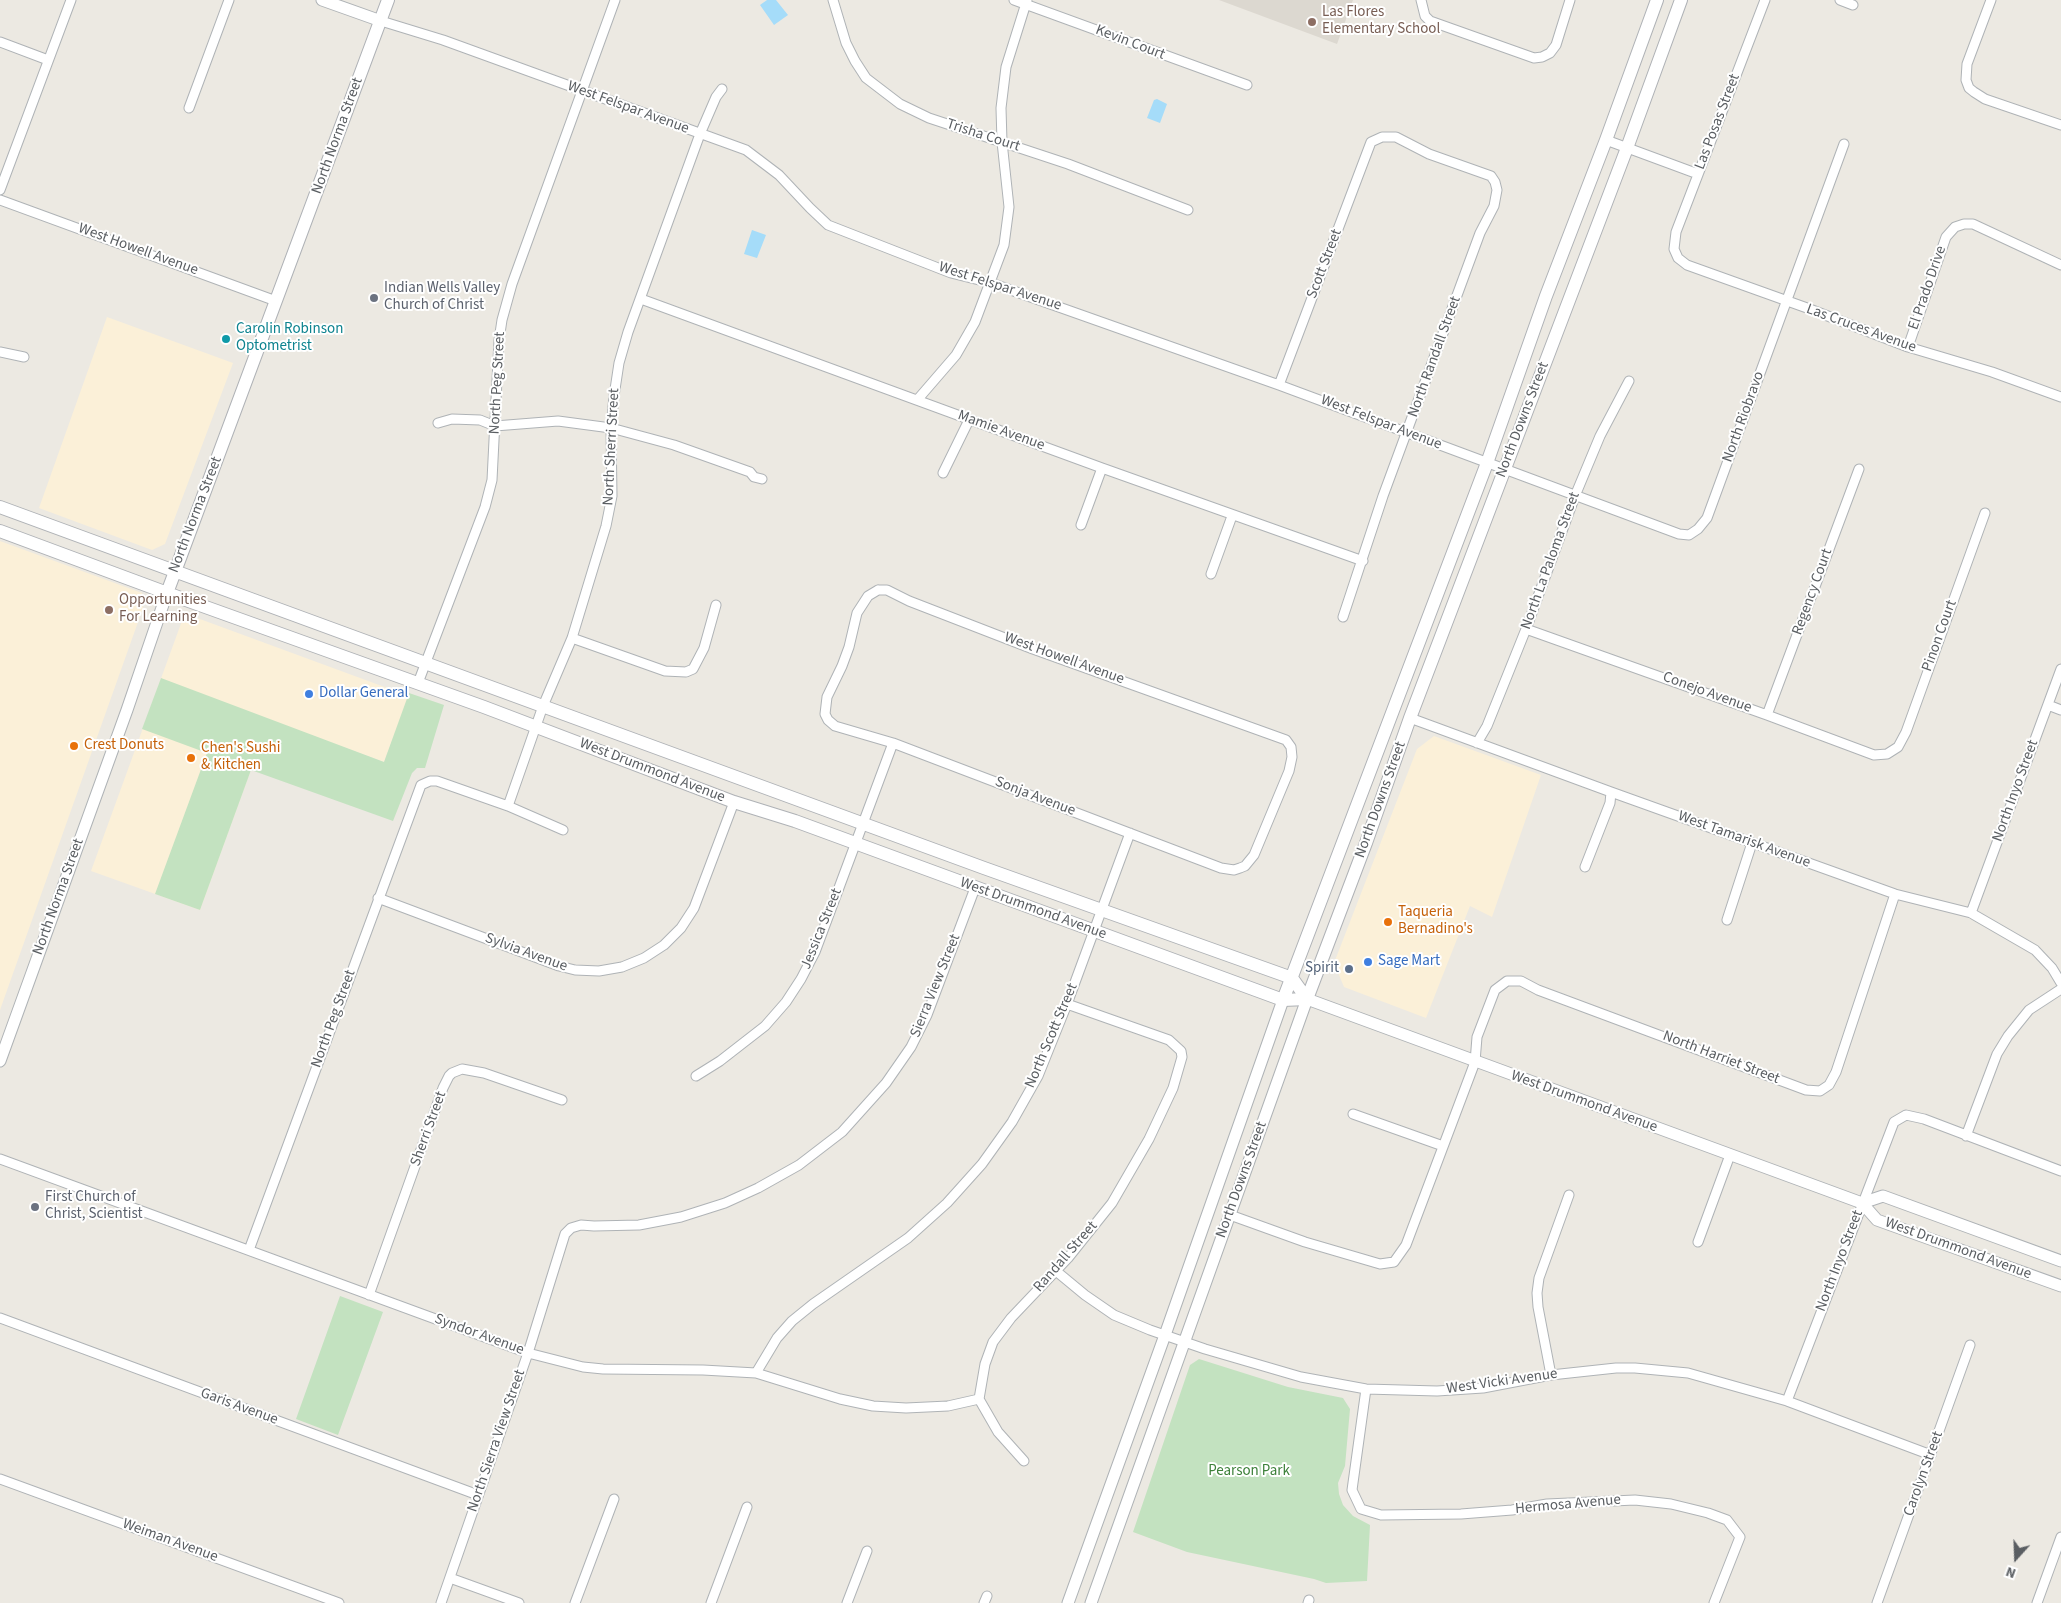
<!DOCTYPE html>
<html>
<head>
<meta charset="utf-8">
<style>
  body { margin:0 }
  #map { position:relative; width:2061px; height:1603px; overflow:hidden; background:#ece9e2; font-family:"Source Sans 3",sans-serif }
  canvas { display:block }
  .north { position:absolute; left:1991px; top:1533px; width:50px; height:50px; -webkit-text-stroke:4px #fff; paint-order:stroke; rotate:200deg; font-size:14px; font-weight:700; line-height:20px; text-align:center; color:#5a5e62 }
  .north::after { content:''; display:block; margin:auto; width:18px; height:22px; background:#5a5e62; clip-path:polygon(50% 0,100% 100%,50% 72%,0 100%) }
</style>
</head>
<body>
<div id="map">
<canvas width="2061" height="1603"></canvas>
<div class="north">N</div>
</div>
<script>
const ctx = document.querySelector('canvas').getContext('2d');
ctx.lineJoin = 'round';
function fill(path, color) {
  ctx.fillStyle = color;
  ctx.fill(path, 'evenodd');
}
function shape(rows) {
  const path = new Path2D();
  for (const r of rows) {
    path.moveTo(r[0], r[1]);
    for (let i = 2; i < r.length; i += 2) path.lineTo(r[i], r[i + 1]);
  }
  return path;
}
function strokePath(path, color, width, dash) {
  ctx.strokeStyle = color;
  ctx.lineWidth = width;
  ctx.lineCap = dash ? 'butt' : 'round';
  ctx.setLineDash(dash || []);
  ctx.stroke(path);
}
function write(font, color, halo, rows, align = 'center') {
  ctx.font = font + ' "Source Sans 3",sans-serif';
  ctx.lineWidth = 4;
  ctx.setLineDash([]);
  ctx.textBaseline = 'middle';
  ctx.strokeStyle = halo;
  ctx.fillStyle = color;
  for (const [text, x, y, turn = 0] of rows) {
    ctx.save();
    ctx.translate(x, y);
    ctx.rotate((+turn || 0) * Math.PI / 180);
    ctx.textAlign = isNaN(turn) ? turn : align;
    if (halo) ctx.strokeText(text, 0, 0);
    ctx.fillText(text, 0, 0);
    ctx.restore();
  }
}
fill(shape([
  [107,317,233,363,165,544,152,550,39,508],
  [0,541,142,593,143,608,0,1010],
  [189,615,409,696,384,762,269,720,200,910,91,871,183,618],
  [1434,736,1541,775,1492,917,1470,906,1426,1018,1344,987,1334,963,1417,749]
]), '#fbf0d8');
fill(shape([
  [1219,0,1353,0,1337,44]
]), '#dcd8d0');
fill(shape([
  [161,678,384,762,409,693,444,705,425,768,417,768,412,773,393,821,251,770,200,910,155,894,207,753,142,729],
  [340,1296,383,1312,338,1435,296,1419],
  [1199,1359,1288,1387,1343,1398,1350,1409,1345,1466,1338,1483,1339,1494,1343,1505,1353,1516,1370,1525,1367,1581,1326,1583,1314,1579,1187,1552,1133,1532,1190,1365]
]), '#c3e2c0');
fill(shape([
  [767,0,776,0,788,15,774,25,760,5],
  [1157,99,1167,104,1160,123,1147,118,1154,100],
  [752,230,766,235,757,258,744,254]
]), '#a5dcf9');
const minor = shape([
  [833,0,846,43,855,61,866,78,900,104,929,118,1068,164,1188,210],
  [1014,0,1247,85],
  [1421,0,1425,16,1430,21,1534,58,1542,57,1550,53,1556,45,1570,0],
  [1765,0,1676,232,1674,249,1678,258,1687,265,1807,308,1908,347,1992,372,2061,397],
  [1840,0,1853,5],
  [1991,0,1967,64,1966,80,1969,88,1974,92,1985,99,2061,125],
  [381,21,443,40,746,150,779,175,810,208,828,225,951,273,991,283,1279,385,1679,534,1689,535,1698,529,1707,518,1844,144],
  [0,42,48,60],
  [189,108,229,0],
  [1606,140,1698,174],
  [0,190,71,0],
  [0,200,276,301],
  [641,299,1102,468,1363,561],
  [1908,347,1946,237,1955,227,1964,224,1973,224,2061,265],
  [0,352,24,357],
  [1279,385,1371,142,1382,137,1396,137,1429,154,1491,176,1495,182,1497,190,1494,206,1480,233,1383,496,1343,617],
  [918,399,956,355,975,322,1004,245,1009,207,1002,142,1001,108,1006,67,1027,0],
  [438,423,452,419,480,420,495,426,558,421,611,428,674,445,750,472,754,477,762,479],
  [943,473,969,420],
  [1081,525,1102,468],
  [1211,574,1232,516],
  [878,590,887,590,909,601,1033,649,1286,740,1291,747,1292,757,1289,771,1254,855,1245,866,1240,868,1234,870,1221,868,893,743,835,726,828,720,825,714,827,697,842,666,849,647,857,613,868,596,878,590],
  [1526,629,1767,715,1874,755,1887,754,1898,747,1906,732,1985,513],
  [572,638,665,671,686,672,693,669,704,648,716,605],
  [418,683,485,507,492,480,499,340,502,320,512,284,615,0],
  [2048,705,2061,710],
  [1767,715,1859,469],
  [1410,718,1611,792,1895,894,1971,913,2035,950,2052,968,2061,983],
  [1477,743,1487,726,1526,629,1575,496,1600,436,1629,381],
  [508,806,543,706,572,638,606,526,612,496,611,428,614,396,619,363,628,332,700,134,716,97,722,89],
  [1585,867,1610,803,1611,792],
  [378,898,559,966,575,970,599,971,622,967,644,958,664,945,681,928,694,908,734,802],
  [1971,913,2061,669],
  [1727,920,1752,843],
  [696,1076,720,1061,765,1026,786,1002,801,979,815,952,893,743],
  [1353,1114,1443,1146],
  [1966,1136,1997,1054,2008,1036,2029,1010,2061,989],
  [0,1159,528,1353,583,1367,603,1369,703,1370,756,1373,840,1399,873,1406,906,1408,948,1406,979,1399],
  [1230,1215,1305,1242,1380,1264,1394,1262,1406,1245,1475,1062,1477,1037,1495,990,1507,981,1521,981,1538,990,1806,1090,1820,1091,1829,1085,1836,1072,1895,894],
  [1698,1242,1730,1155],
  [249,1250,421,785,430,781,437,781,508,806,563,830],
  [1056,1271,1085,1295,1114,1315,1150,1330,1205,1349,1301,1377,1366,1389,1437,1391,1483,1388,1551,1375,1616,1368,1635,1368,1688,1373,1787,1401,1931,1455],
  [369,1295,443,1088,449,1076,452,1073,462,1069,484,1073,562,1100],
  [0,1318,478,1495],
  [756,1373,777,1338,792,1321,813,1304,908,1238,947,1203,982,1164,1012,1122,1038,1076,1067,1004,1130,833],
  [1551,1375,1538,1307,1537,1293,1539,1278,1569,1195],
  [1366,1389,1352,1490,1361,1509,1381,1515,1461,1514,1512,1510,1547,1504,1635,1500,1671,1504,1708,1513,1727,1520,1740,1537,1714,1603],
  [1787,1401,1894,1122,1906,1115,1924,1119,2061,1171],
  [1024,1461,998,1432,979,1399,985,1364,993,1342,1011,1318,1068,1258,1112,1203,1149,1139,1173,1088,1182,1057,1181,1051,1169,1040,1067,1004],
  [0,1479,339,1603],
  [450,1578,519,1603],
  [441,1603,528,1353,565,1234,571,1228,581,1225,594,1226,639,1225,681,1217,725,1203,758,1188,799,1165,842,1132,886,1083,911,1047,927,1015,975,888],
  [575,1603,614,1499],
  [711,1603,747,1507],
  [847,1603,867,1551],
  [984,1603,987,1596],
  [1308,1603,1309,1600],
  [1877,1603,1970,1345],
  [2037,1603,2061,1537]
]);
const tertiary = shape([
  [322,0,381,21],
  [0,1061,127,710,167,593],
  [1862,1203,1883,1196,2061,1261],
  [1068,1603,1165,1335,1283,1000],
  [1091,1603,1307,999,1862,1203,1877,1220,2061,1286]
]);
const secondary = shape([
  [0,507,984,868,1292,978,1307,999],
  [0,531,186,600,484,707,734,802,795,821,1283,1000,1307,999],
  [167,593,388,0],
  [1307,999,1366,843,1410,718,1627,148,1681,0],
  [1283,1000,1487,463,1546,296,1606,140,1657,0]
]);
strokePath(minor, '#afb3b6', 11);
strokePath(tertiary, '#afb3b6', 13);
strokePath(secondary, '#afb2b6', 14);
strokePath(minor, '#fff', 9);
strokePath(tertiary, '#fff', 11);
strokePath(secondary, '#fff', 12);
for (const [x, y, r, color] of [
  [1312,22,5,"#8d6e63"],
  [374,298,5,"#6b7280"],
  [226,339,5,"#0f9aa8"],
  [109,610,5,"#8d6e63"],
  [309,694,5,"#3f7fe0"],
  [74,746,5,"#e8710a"],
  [191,758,5,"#e8710a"],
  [1388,922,5,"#e8710a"],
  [1368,962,5,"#3f7fe0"],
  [1349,969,5,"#5c6f8a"],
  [35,1207,5,"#6b7280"]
]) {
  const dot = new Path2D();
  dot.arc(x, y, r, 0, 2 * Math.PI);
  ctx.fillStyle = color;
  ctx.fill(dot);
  strokePath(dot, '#fff', 2);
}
write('15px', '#785e54', '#fff', [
  ["Las Flores",1322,13],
  ["Elementary School",1322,30],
  ["Opportunities",119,601],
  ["For Learning",119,618]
], 'left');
write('15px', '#5a5e62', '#fff', [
  ["Kevin Court",1130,43,21],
  ["West Felspar Avenue",628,108,20],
  ["Las Posas Street",1718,122,-69],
  ["North Norma Street",338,136,-70],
  ["Trisha Court",983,136,18],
  ["West Howell Avenue",138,250,20],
  ["Scott Street",1325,264,-69],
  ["West Felspar Avenue",1000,287,18],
  ["El Prado Drive",1928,288,-71],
  ["Las Cruces Avenue",1861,329,20],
  ["North Randall Street",1435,357,-70],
  ["North Peg Street",498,383,-87],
  ["North Riobravo",1744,417,-70],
  ["North Downs Street",1523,420,-69],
  ["West Felspar Avenue",1381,423,21],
  ["Mamie Avenue",1001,431,20],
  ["North Sherri Street",612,447,-87],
  ["North Norma Street",196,515,-69],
  ["North La Paloma Street",1551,561,-70],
  ["Regency Court",1813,592,-70],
  ["Pinon Court",1940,636,-70],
  ["West Howell Avenue",1064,659,20],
  ["Conejo Avenue",1707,693,20],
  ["West Drummond Avenue",652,771,21],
  ["North Inyo Street",2016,791,-70],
  ["Sonja Avenue",1035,797,21],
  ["North Downs Street",1381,800,-70],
  ["West Tamarisk Avenue",1744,840,20],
  ["North Norma Street",59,897,-70],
  ["West Drummond Avenue",1033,909,20],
  ["Jessica Street",822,929,-68],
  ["Sylvia Avenue",526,953,20],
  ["Sierra View Street",936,986,-68],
  ["North Peg Street",334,1019,-70],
  ["North Scott Street",1052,1036,-67],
  ["North Harriet Street",1721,1058,21],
  ["West Drummond Avenue",1584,1102,20],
  ["Sherri Street",429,1129,-70],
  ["North Downs Street",1242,1180,-70],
  ["West Drummond Avenue",1958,1249,20],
  ["Randall Street",1066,1257,-49],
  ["North Inyo Street",1840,1261,-69],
  ["Syndor Avenue",479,1335,20],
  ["West Vicki Avenue",1502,1382,-8],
  ["Garis Avenue",239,1407,20],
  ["North Sierra View Street",497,1441,-71],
  ["Carolyn Street",1924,1474,-70],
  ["Hermosa Avenue",1568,1505,-5],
  ["Weiman Avenue",170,1541,20]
]);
write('15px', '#5b616d', '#fff', [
  ["Indian Wells Valley",384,289],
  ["Church of Christ",384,306],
  ["First Church of",45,1198],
  ["Christ, Scientist",45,1215]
], 'left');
write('15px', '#0d838f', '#fff', [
  ["Carolin Robinson",236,330],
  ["Optometrist",236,347]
], 'left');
write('15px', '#366cbe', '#fff', [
  ["Dollar General",319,694],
  ["Sage Mart",1378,962]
], 'left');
write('15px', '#c56008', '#fff', [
  ["Crest Donuts",84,746],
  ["Chen's Sushi",201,749],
  ["& Kitchen",201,766],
  ["Taqueria",1398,913],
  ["Bernadino's",1398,930]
], 'left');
write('15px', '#4e5e75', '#fff', [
  ["Spirit",1339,969]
], 'right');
write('15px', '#3d813a', '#fff', [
  ["Pearson Park",1249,1472]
]);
</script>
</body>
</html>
